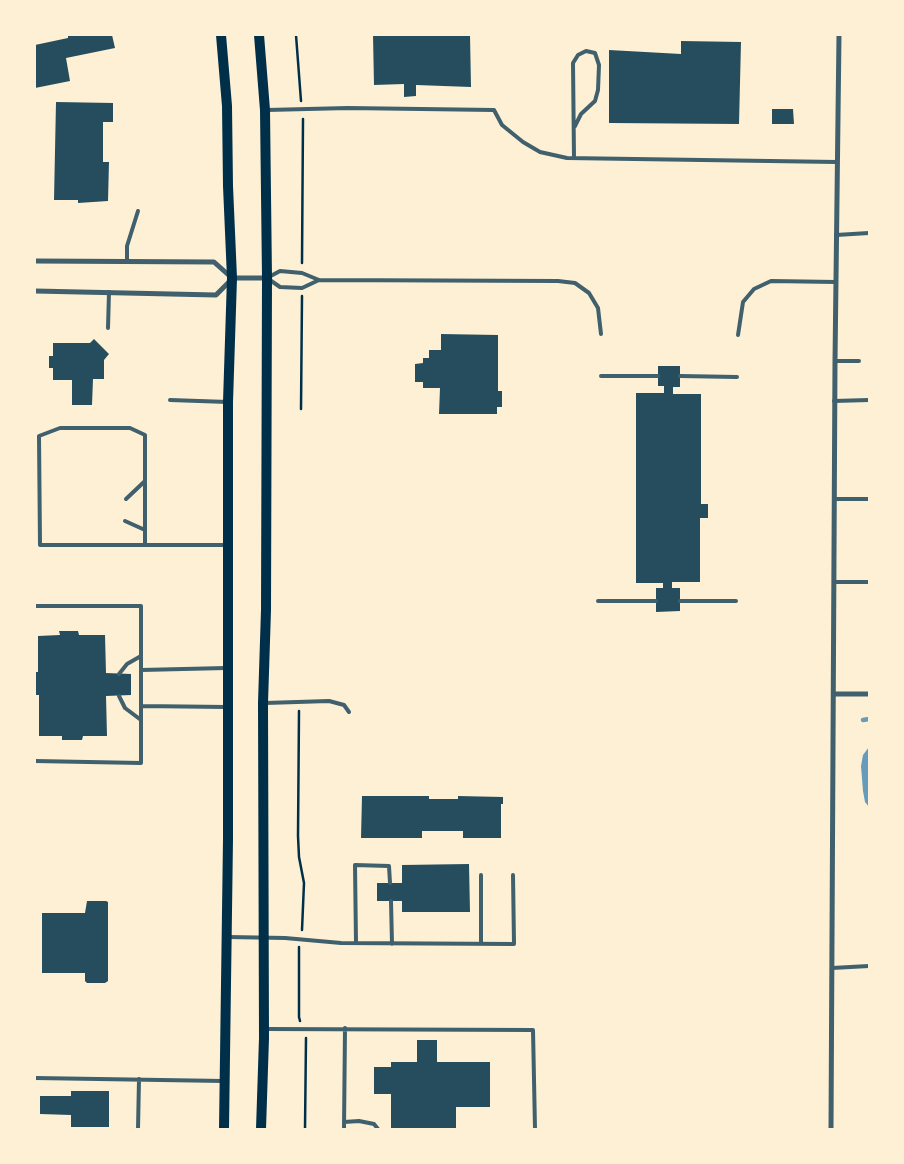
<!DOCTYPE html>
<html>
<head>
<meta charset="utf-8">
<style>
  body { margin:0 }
  #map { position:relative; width:904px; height:1164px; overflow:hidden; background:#fdf0d5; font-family:Karla,sans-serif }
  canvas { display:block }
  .frame { position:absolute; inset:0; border:36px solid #fdf0d5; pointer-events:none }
</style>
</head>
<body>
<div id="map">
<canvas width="904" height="1164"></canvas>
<div class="frame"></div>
</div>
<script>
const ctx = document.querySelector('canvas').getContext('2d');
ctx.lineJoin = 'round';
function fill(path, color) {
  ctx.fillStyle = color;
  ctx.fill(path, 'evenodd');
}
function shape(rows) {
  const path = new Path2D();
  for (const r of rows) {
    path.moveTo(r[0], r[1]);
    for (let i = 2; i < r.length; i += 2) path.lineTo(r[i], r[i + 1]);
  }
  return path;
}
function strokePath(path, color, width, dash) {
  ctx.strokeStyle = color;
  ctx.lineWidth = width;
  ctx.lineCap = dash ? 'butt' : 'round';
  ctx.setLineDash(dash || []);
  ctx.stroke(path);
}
fill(shape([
  [869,747,869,807,865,802,863,791,861,766,863,755]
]), '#669bbc');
strokePath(shape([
  [863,720,869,719]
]), '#669bbc', 4.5);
fill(shape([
  [68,35,112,35,115,48,66,58,70,81,35,88,35,45,68,38],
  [373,35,470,35,471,87,416,85,416,96,404,97,404,84,374,85],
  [681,41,741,42,739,124,609,123,609,50,681,54],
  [56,102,113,103,113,122,103,122,103,162,109,162,108,201,78,203,78,200,54,200],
  [772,109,793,109,794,124,772,124],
  [441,334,498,335,498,391,502,391,502,407,497,407,497,414,439,414,440,388,423,388,423,382,415,382,415,364,423,363,423,358,429,358,429,350,441,350],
  [94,339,109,354,104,360,104,379,93,379,92,405,72,405,72,380,53,380,53,368,49,368,49,356,53,356,53,343,90,343],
  [658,366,680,366,680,387,673,387,673,394,701,394,701,504,708,504,708,518,700,518,700,582,672,582,672,588,680,588,680,611,656,612,656,588,663,588,663,583,636,583,636,393,664,393,664,386,658,386],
  [59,631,78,631,79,635,105,635,106,673,131,674,131,695,106,696,107,736,83,736,82,740,62,740,62,736,39,736,39,695,35,695,35,672,38,672,38,636,60,635],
  [362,796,429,796,429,799,458,799,458,796,503,797,503,804,501,804,501,838,463,838,463,831,422,831,422,838,361,838],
  [469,864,470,912,402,912,402,901,377,901,377,883,402,883,402,865],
  [87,901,106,901,108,902,108,981,105,983,87,983,85,981,85,973,42,973,42,913,85,913],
  [417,1040,437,1040,437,1062,490,1062,490,1107,456,1107,456,1129,391,1129,391,1094,374,1094,374,1067,391,1067,391,1062,417,1062],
  [71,1091,109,1091,109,1127,71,1127,71,1115,40,1114,40,1096,71,1096]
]), '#264d5e');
strokePath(shape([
  [296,35,301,101],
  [302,263,303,119],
  [301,409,302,296],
  [299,711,298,836,299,857,304,883,302,930],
  [299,947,299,1017,300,1021],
  [305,1129,306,1038]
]), '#003049', 2.5);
strokePath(shape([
  [267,110,348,108,494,110,502,125,523,142,540,152,567,158,837,162],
  [574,158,573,63,578,55,586,51,595,53,599,65,598,90,595,101,581,114,575,126],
  [836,235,869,233],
  [127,261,127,246,138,211],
  [319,280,302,288,280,287,267,278,280,271,302,273,319,280,558,281,575,283,589,293,598,308,601,334],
  [108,328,109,292],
  [738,335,743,302,754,289,771,281,836,282],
  [835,361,859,361],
  [601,376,658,376],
  [680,376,737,377],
  [170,400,228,402],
  [834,401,869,400],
  [126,499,145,481],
  [834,499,869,499],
  [125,521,145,530],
  [145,545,145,435,130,428,60,428,39,436,40,545,227,545],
  [834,582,869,582],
  [598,601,656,601],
  [680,601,736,601],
  [35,606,141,606,141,763,35,761],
  [141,670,226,668],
  [119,674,127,664,141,656],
  [119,696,125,708,141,720],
  [265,703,329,701,344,705,349,712],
  [141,706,226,707],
  [481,875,481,944],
  [391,901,392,944],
  [228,937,285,938,341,943,514,944,513,875],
  [356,943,355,865,389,866,390,883],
  [832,968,869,966],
  [266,1029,533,1030,535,1129],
  [35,1078,224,1081],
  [344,1122,359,1121,374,1124,378,1129],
  [138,1129,139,1079],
  [344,1129,345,1028]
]), '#3f606c', 4);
strokePath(shape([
  [35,261,214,262,232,278,267,278],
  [35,291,216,295,231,280],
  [834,694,869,694],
  [831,1129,835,361,839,35]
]), '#3f606c', 5);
strokePath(shape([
  [221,35,227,106,228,186,232,278,228,402,228,839,224,1129],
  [259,35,265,110,267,278,266,610,263,703,264,1038,261,1129]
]), '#003049', 10);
</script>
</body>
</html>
